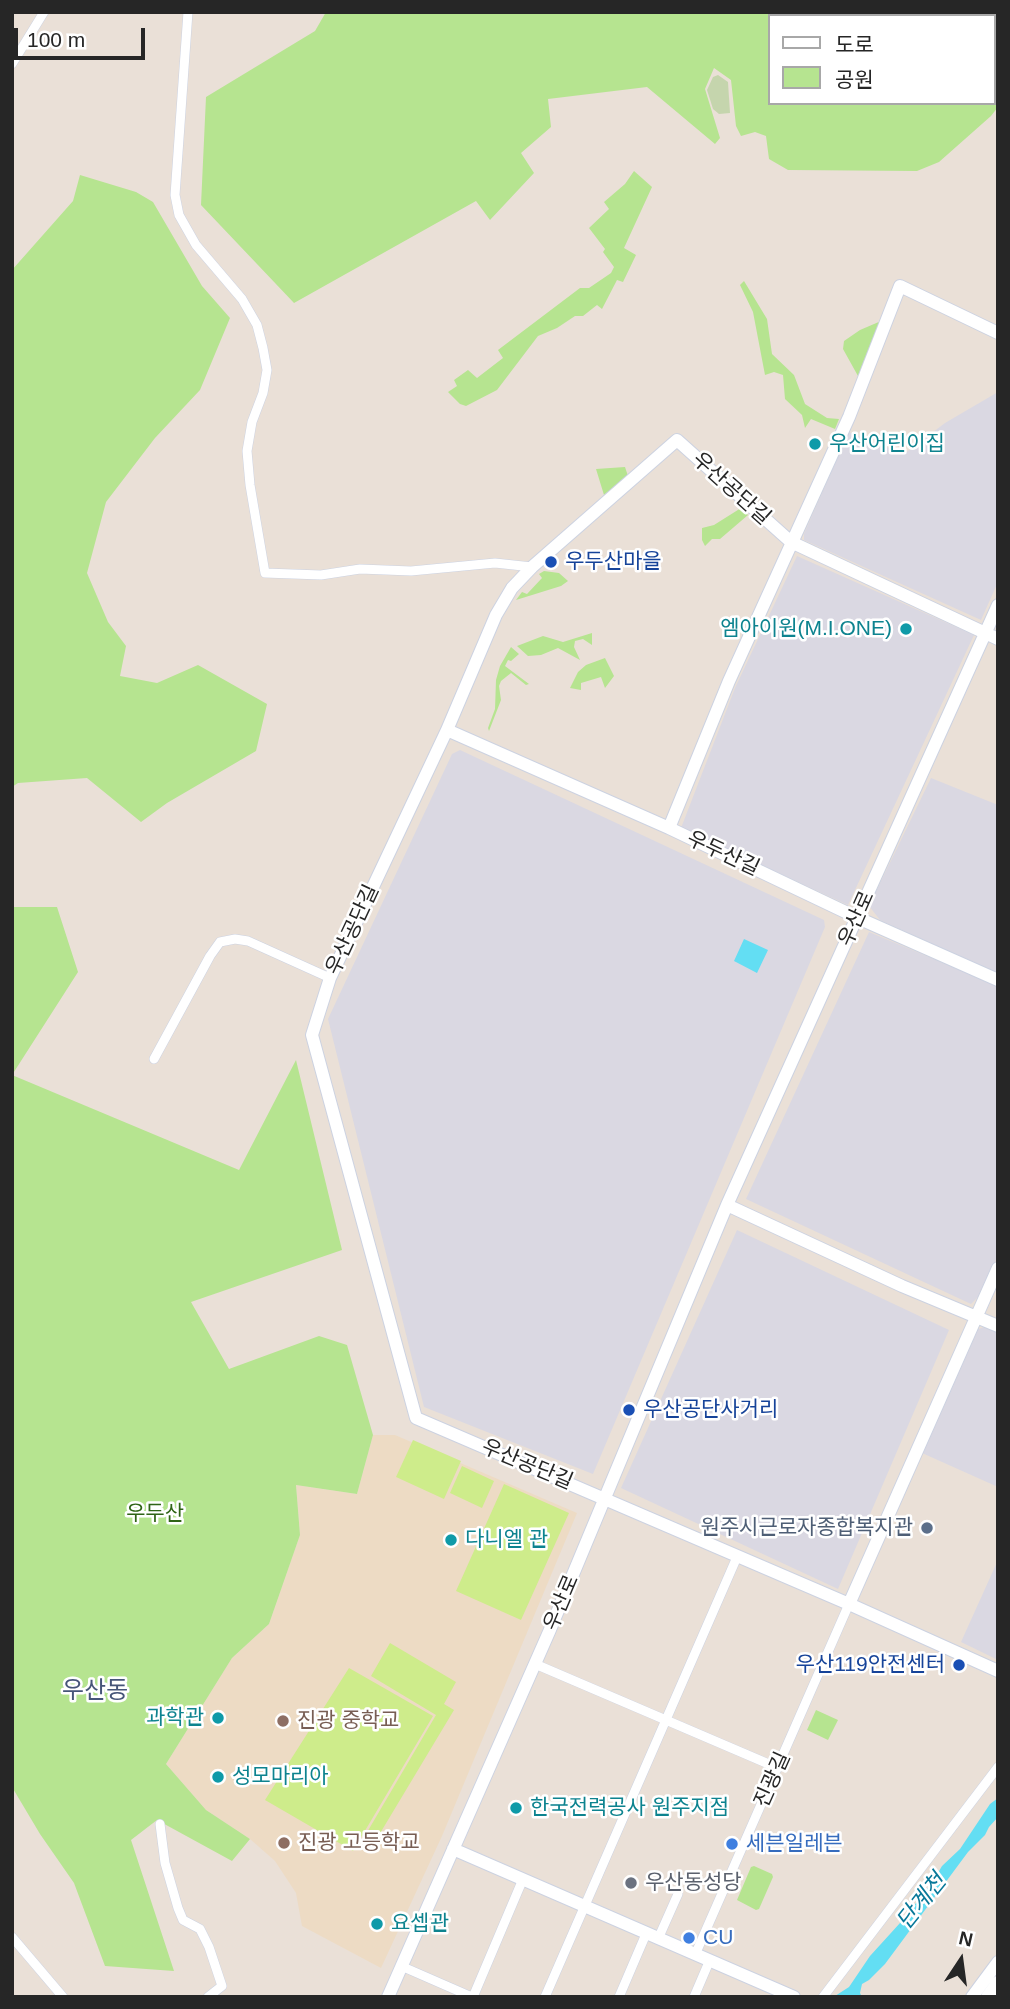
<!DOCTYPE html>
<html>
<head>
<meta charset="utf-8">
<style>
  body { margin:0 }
  #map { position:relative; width:1010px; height:2009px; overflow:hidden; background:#eae0d7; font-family:Helvetica,"Noto Sans KR",sans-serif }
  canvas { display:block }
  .frame { position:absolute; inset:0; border:14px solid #262626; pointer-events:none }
  .legend { position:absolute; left:768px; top:14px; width:228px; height:91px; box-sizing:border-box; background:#fff; border:2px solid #a8a8a8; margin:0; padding:9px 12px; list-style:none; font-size:21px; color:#262626 }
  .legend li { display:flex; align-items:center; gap:14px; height:35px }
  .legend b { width:35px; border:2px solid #a8a8a8 }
  .north { position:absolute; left:926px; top:1925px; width:70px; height:70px; -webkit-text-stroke:5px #fff; paint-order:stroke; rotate:13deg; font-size:19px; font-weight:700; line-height:28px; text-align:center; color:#262626 }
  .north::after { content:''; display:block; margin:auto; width:24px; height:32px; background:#262626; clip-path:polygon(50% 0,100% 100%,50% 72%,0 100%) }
  .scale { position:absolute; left:14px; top:28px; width:131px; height:32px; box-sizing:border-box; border:4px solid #262626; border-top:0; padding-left:9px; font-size:21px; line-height:24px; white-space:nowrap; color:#262626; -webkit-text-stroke:5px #fff; paint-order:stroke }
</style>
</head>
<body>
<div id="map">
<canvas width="1010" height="2009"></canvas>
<div class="frame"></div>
<ul class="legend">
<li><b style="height:9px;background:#fff"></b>도로</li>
<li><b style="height:19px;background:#b6e490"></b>공원</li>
</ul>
<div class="north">N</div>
<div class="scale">100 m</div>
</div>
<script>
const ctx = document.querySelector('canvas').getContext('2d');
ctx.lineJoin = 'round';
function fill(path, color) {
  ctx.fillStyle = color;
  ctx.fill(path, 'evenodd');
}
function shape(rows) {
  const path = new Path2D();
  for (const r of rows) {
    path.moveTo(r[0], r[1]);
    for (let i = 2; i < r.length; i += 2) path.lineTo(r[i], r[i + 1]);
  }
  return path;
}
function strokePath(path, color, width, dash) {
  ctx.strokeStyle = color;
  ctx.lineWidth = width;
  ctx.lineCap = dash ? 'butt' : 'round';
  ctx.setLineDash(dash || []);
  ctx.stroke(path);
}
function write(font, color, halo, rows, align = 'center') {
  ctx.font = font + ' Helvetica,"Noto Sans KR",sans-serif';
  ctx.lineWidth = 5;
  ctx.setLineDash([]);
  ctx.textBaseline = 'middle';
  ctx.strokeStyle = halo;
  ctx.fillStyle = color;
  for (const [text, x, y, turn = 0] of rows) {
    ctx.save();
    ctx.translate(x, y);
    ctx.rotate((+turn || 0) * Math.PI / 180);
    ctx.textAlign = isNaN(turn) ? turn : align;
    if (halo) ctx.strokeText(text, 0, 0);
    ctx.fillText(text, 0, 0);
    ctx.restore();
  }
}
fill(shape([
  [998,392,998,582,981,620,804,540,804,534,849,432,904,454,945,423],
  [797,556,974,635,848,905,681,828,735,688],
  [460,750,824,920,825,927,593,1474,424,1407,328,1019,452,754],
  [931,778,998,805,998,974,880,920,869,906],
  [869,932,998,986,998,1255,980,1295,971,1304,746,1199],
  [737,1230,949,1330,838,1589,621,1488],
  [988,1326,998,1330,998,1487,922,1453,975,1330],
  [998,1560,998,1660,961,1642]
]), '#dad8e2');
fill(shape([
  [373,1435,395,1435,577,1513,442,1836,381,1968,302,1926,296,1893,275,1861,250,1839,206,1810,166,1764,232,1658,269,1624,300,1535,296,1485,357,1494]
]), '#eddbc4');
fill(shape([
  [326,12,998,12,998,107,991,116,939,162,917,171,788,170,769,159,766,136,755,132,741,136,736,126,731,80,714,68,705,89,720,138,715,144,647,87,548,99,551,127,521,153,534,173,490,220,476,201,294,303,201,205,206,97,315,31],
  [770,16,994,16,994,103,770,103],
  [634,171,652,187,624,248,636,255,623,282,617,280,602,309,597,305,583,316,575,316,557,328,538,336,497,390,466,406,460,404,448,392,457,386,454,380,468,370,477,378,503,358,498,350,580,288,589,288,611,273,614,267,603,252,605,249,589,228,609,209,604,202,625,184],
  [80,175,136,192,153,202,202,286,230,318,200,390,155,438,106,502,87,573,108,622,126,646,120,676,157,683,198,665,267,704,256,751,167,803,141,822,87,778,18,783,12,787,12,270,73,201],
  [744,281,767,319,772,354,794,375,805,404,827,418,839,419,835,429,811,419,805,428,802,415,785,399,783,375,774,372,765,375,753,312,740,285],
  [881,321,858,376,843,349,844,341,860,330],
  [625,467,628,476,604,495,596,469],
  [741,508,748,515,720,539,712,539,705,546,702,540,702,528,714,525],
  [544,571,559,573,568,581,561,586,516,600,522,592,527,594,542,578,539,574],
  [592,633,592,645,583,639,575,641,574,647,580,660,558,648,541,655,528,656,517,646,543,636,563,642],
  [511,647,519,654,511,661,508,660,505,666,529,684,526,685,511,673,501,681,499,686,501,700,489,731,488,728,495,709,496,680,500,666],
  [605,658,614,676,605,688,601,677,581,683,581,690,570,688,578,672,586,665],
  [12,907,57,907,78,972,12,1075],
  [296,1060,342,1250,191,1302,229,1369,319,1336,347,1345,373,1435,357,1494,296,1485,300,1535,269,1624,232,1658,166,1764,206,1810,250,1839,232,1861,157,1820,131,1840,174,1971,105,1966,74,1883,40,1834,12,1787,12,1075,239,1170],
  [816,1710,838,1720,828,1740,807,1730],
  [754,1866,772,1874,773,1877,759,1909,756,1910,737,1900,751,1867]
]), '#b6e490');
fill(shape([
  [718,75,728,82,730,113,719,114,713,109,707,90,713,77]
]), '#c5d5ad');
fill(shape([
  [413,1440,461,1461,444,1499,396,1477],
  [462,1466,494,1481,482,1508,450,1493],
  [504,1484,569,1513,521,1620,456,1591],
  [390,1643,456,1682,444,1704,454,1710,376,1840,366,1834,436,1715,371,1676],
  [349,1668,433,1716,353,1851,265,1800]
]), '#ceec8b');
fill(shape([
  [744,939,768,950,757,973,734,961],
  [998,1798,998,1817,989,1827,985,1835,968,1852,885,1964,869,1980,862,1984,860,1993,862,1997,835,1996,849,1987,870,1956,900,1923,932,1883,942,1866,960,1849,990,1804]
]), '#63def3');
const street = shape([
  [188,12,175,195,179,215,196,245,242,299,257,325,263,348,267,370,263,393,252,422,247,451,250,485,265,573,321,575,360,569,411,571,495,563,532,567],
  [12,64,44,12],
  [154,1059,210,956,220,942,235,939,248,941,330,978],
  [535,1664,778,1768],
  [160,1824,165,1863,178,1908,183,1920,200,1929,209,1947,222,1986,208,1997],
  [12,1937,63,1997],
  [658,1939,678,1894],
  [695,1955,849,1604],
  [401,1966,472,1997],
  [473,1997,523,1879],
  [545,1997,737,1557],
  [619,1997,646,1934],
  [694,1997,709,1962],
  [823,1997,998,1767]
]);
const secondary = shape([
  [998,639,791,542,677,440,532,567,512,588,496,615,447,730,330,978,312,1035,416,1418,849,1604,998,1671],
  [447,730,669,828,858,918,998,980],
  [669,828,729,681,849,417,900,286,998,333],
  [727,1205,902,1286,998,1326],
  [849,1604,998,1268],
  [453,1849,794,1997],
  [388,1997,549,1632,727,1205,998,605],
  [972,1997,998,1962],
  [987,1997,998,1982]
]);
strokePath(street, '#ccd2e1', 10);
strokePath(secondary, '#ccd2e1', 14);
strokePath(street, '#fff', 9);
strokePath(secondary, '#fff', 12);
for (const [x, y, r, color] of [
  [815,444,7,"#0f9aa8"],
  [551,562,7,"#1a4fb4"],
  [906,629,7,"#0f9aa8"],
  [629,1410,7,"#1a4fb4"],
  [927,1528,7,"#5c6f8a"],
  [451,1540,7,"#0f9aa8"],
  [959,1665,7,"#1a4fb4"],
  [218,1718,7,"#0f9aa8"],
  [283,1721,7,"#8d6e63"],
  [218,1777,7,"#0f9aa8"],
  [516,1808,7,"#0f9aa8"],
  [284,1843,7,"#8d6e63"],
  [732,1844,7,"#3f7fe0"],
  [631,1883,7,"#6b7280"],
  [377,1924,7,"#0f9aa8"],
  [689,1938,7,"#3f7fe0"]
]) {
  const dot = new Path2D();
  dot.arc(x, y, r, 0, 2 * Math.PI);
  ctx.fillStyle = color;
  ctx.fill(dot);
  strokePath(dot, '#fff', 2.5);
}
write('21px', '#0d838f', '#fff', [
  ["우산어린이집",829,444],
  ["엠아이원(M.I.ONE)",892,629,"right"],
  ["다니엘 관",465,1540],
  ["과학관",204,1718,"right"],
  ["성모마리아",232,1777],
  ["한국전력공사 원주지점",530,1808],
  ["요셉관",391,1924]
], 'left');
write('21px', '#262626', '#fff', [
  ["우산공단길",731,489,42],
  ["우두산길",723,854,25],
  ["우산로",857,919,-66],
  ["우산공단길",353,930,-65],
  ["우산공단길",527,1465,23],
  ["우산로",562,1603,-67],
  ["진광길",773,1780,-66]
]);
write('21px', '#164399', '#fff', [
  ["우두산마을",565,562],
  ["우산공단사거리",643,1410],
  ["우산119안전센터",945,1665,"right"]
], 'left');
write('21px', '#2f6416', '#fff', [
  ["우두산",155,1514]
]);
write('21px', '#4e5e75', '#fff', [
  ["원주시근로자종합복지관",913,1528]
], 'right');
write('21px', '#785e54', '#fff', [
  ["진광 중학교",297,1721],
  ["진광 고등학교",298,1843]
], 'left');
write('21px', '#366cbe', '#fff', [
  ["세븐일레븐",746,1844],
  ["CU",703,1938]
], 'left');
write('21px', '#5b616d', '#fff', [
  ["우산동성당",645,1883]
], 'left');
write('italic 23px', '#087899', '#fff', [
  ["단계천",922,1902,-51]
]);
write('24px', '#465578', '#fff', [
  ["우산동",95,1691]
]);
</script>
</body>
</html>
